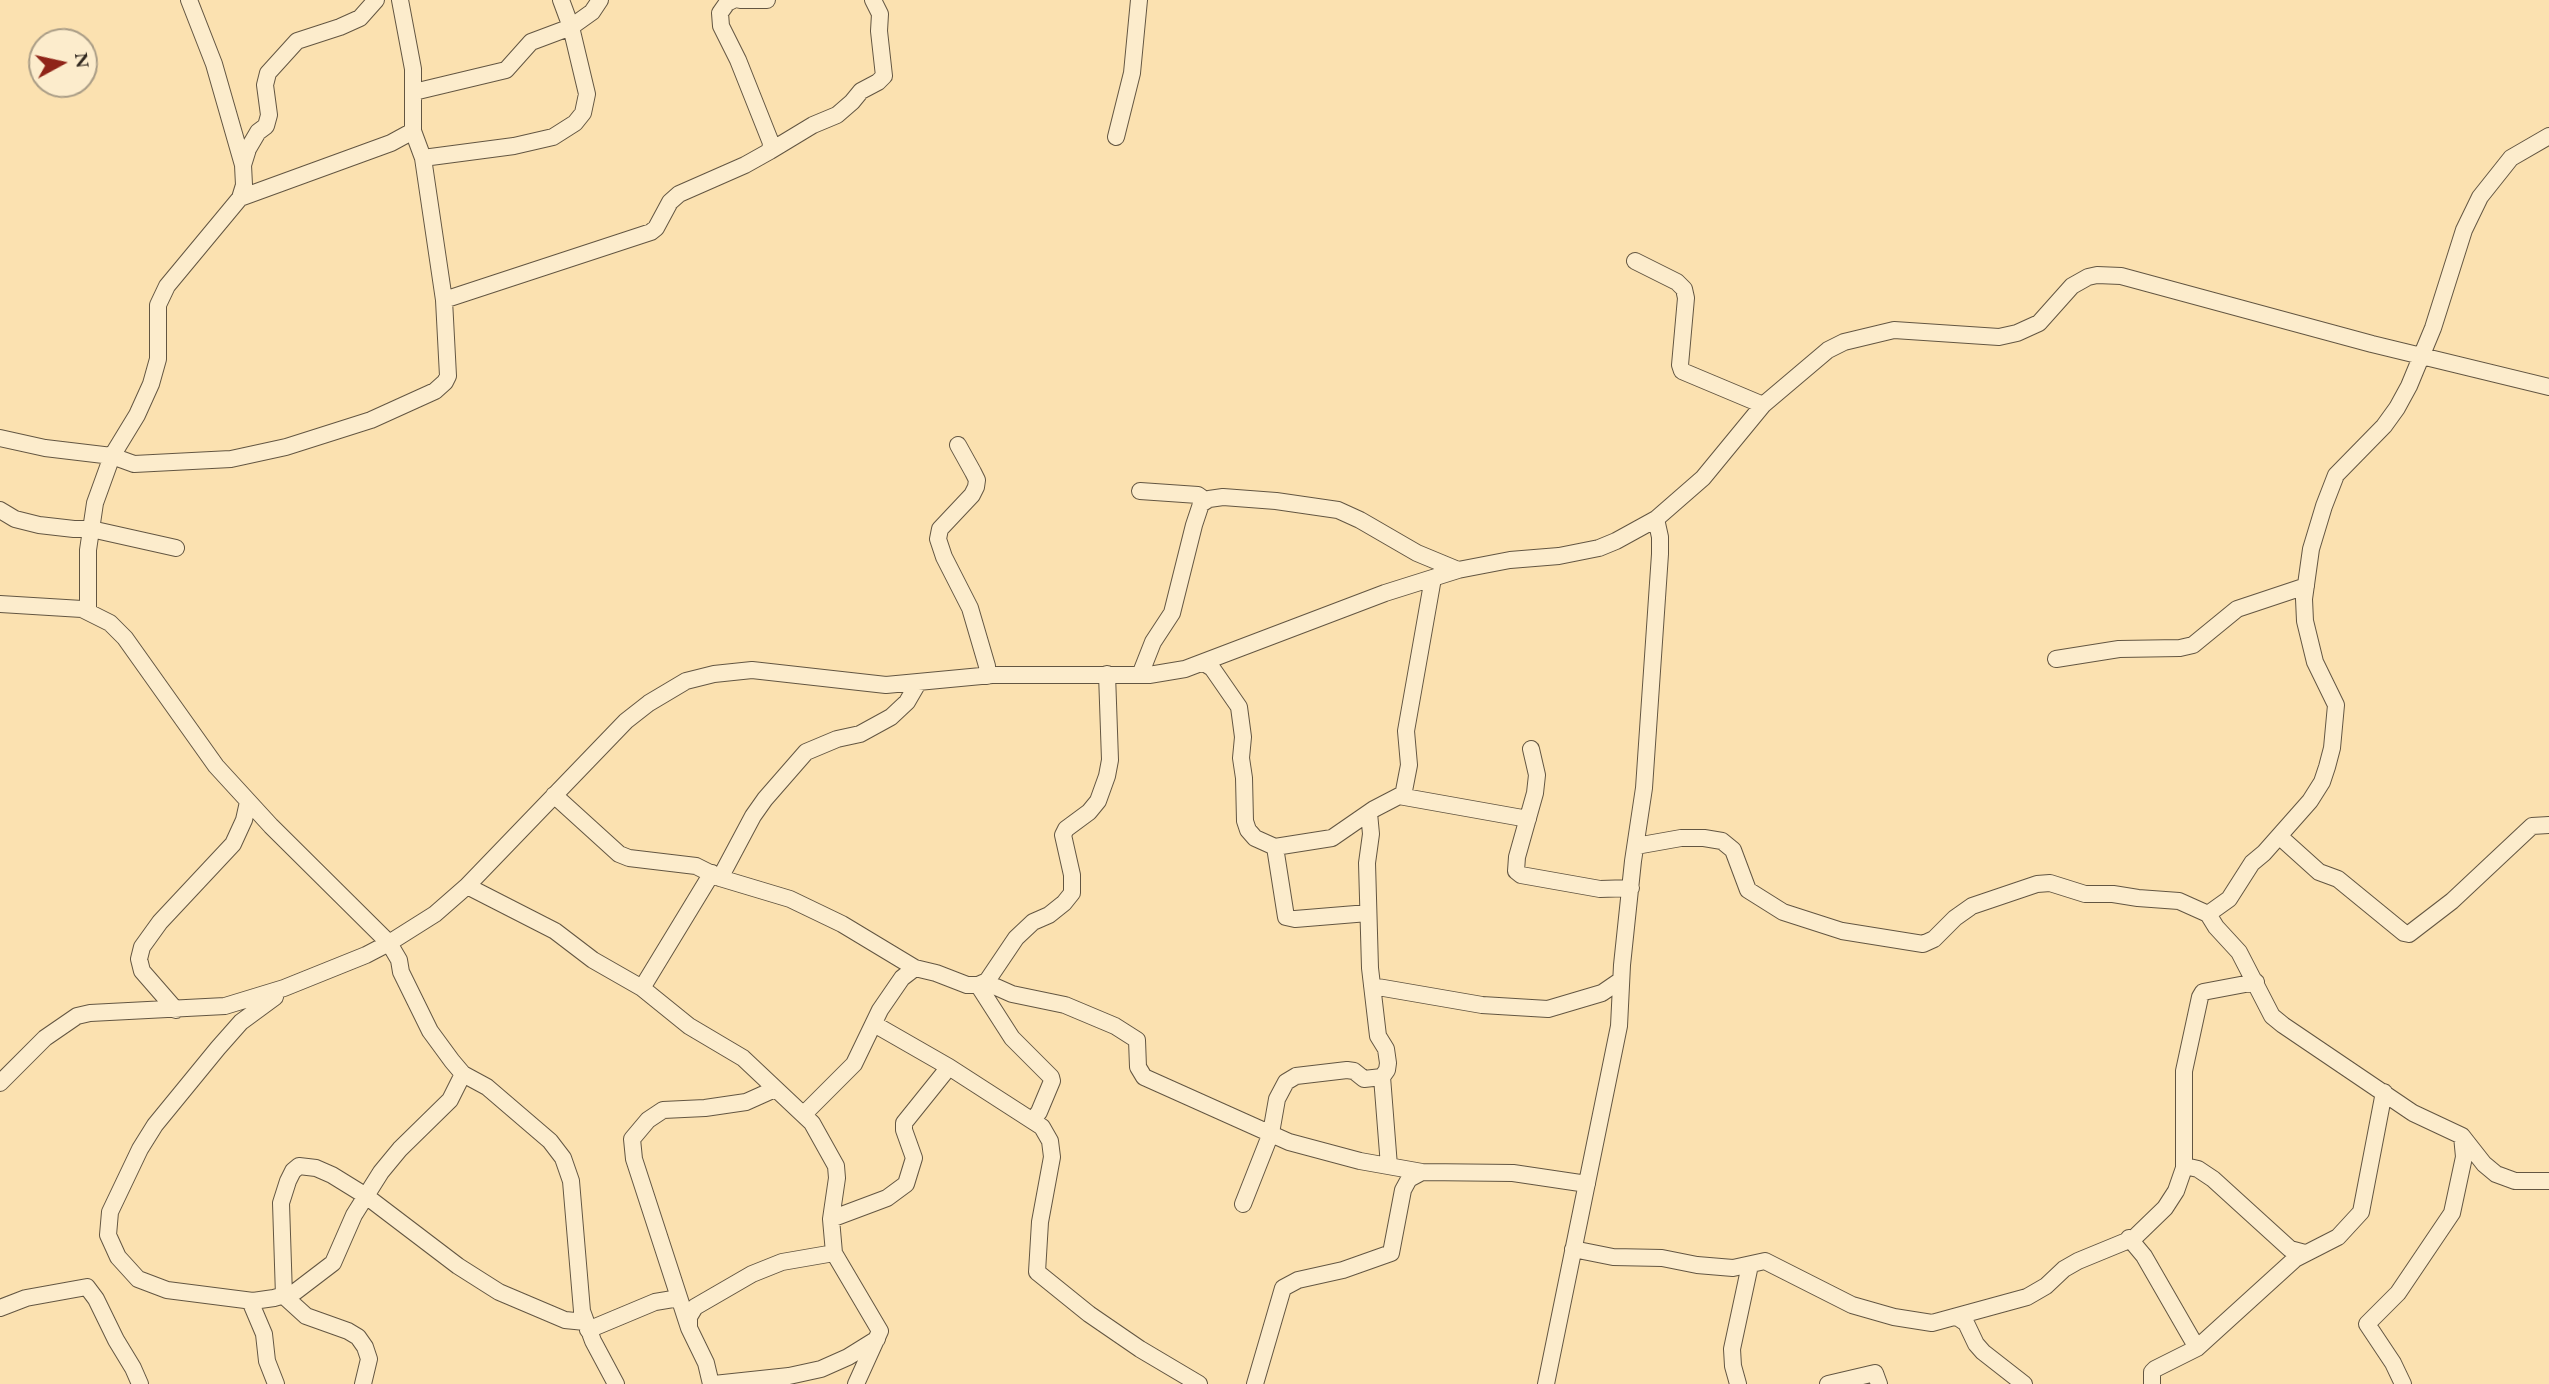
<!DOCTYPE html>
<html>
<head>
<meta charset="utf-8">
<style>
  body { margin:0 }
  #map { position:relative; width:2549px; height:1384px; overflow:hidden; background:#fbe1b0; font-family:"EB Garamond",serif }
  canvas { display:block }
  .north { position:absolute; left:28px; top:28px; width:70px; height:70px; box-sizing:border-box; background:#fceccc; border:2px solid #aa9d86; border-radius:50%; rotate:82deg; font-size:19px; font-weight:700; line-height:28px; text-align:center; color:#30271e }
  .north::after { content:''; display:block; margin:auto; width:24px; height:32px; background:#8f2418; clip-path:polygon(50% 0,100% 100%,50% 72%,0 100%) }
</style>
</head>
<body>
<div id="map">
<canvas width="2549" height="1384"></canvas>
<div class="north">N</div>
</div>
<script>
const ctx = document.querySelector('canvas').getContext('2d');
ctx.lineJoin = 'round';
function shape(rows) {
  const path = new Path2D();
  for (const r of rows) {
    path.moveTo(r[0], r[1]);
    for (let i = 2; i < r.length; i += 2) path.lineTo(r[i], r[i + 1]);
  }
  return path;
}
function strokePath(path, color, width, dash) {
  ctx.strokeStyle = color;
  ctx.lineWidth = width;
  ctx.lineCap = dash ? 'butt' : 'round';
  ctx.setLineDash(dash || []);
  ctx.stroke(path);
}
const minor = shape([
  [189,0,214,64,243,165,244,185,240,198],
  [740,0,767,0],
  [414,92,506,70,531,42,571,27,592,12,600,0],
  [1116,137,1132,73,1139,0],
  [770,151,813,125,837,115,852,102,861,91,878,82,884,76,879,31,880,14,873,0],
  [423,158,514,146,553,137,575,123,583,113,587,94,571,27,561,0],
  [243,165,248,149,258,132,266,126,269,115,265,85,268,73,297,41,340,27,360,18,376,0],
  [1635,261,1677,282,1684,289,1686,298,1680,365,1682,371,1763,405],
  [444,300,651,232,656,228,670,202,679,194,745,165,770,151,771,143,738,60,721,26,720,13,727,3,733,0],
  [0,438,45,448,112,456,134,464,231,459,286,447,371,420,435,391,445,382,448,376,444,300,423,158,413,131,413,69,400,0],
  [958,445,973,472,977,480,976,487,972,495,940,529,938,539,944,557,970,608,987,666,987,676],
  [1140,491,1198,495,1205,500],
  [0,510,15,519,39,525,74,529,91,529,176,548],
  [0,604,82,609,110,623,125,638,216,766,271,826,389,943,435,914,467,886,626,721,649,703,686,681,714,674,752,670,886,685,992,675,1149,675,1185,669,1385,593,1458,570,1510,560,1559,556,1599,548,1616,541,1656,519,1703,478,1763,405,1828,350,1844,342,1894,330,1999,337,2017,333,2039,323,2072,286,2088,277,2097,275,2121,276,2372,344,2549,387],
  [88,610,88,550,95,503,112,456,137,415,151,384,158,359,158,305,167,286,240,198,391,143,413,131],
  [2056,659,2119,649,2180,648,2193,645,2237,609,2306,586],
  [1204,663,1212,668,1239,707,1243,737,1241,758,1244,778,1245,821,1248,830,1255,838,1275,847,1286,917,1295,919,1368,913],
  [1140,675,1153,642,1172,613,1194,525,1201,504,1209,499,1223,497,1276,501,1338,510,1360,520,1417,553,1458,570],
  [1531,749,1537,775,1535,793,1517,857,1516,871,1521,875,1600,889,1631,888],
  [554,795,619,854,629,858,696,866,720,878,790,899,842,924,915,968,936,973,967,985,978,985,987,981,1016,938,1033,922,1049,915,1064,903,1072,893,1072,875,1063,835,1066,829,1089,812,1098,801,1107,776,1110,760,1107,674],
  [1403,796,1409,765,1406,731,1433,578],
  [1369,813,1371,834,1367,863,1370,968,1378,1036,1386,1049,1388,1063,1387,1070,1382,1077,1389,1166],
  [2279,836,2319,872,2338,879,2404,933,2409,934,2452,901,2532,826,2549,825],
  [1636,846,1681,838,1704,838,1722,841,1733,850,1748,890,1783,912,1842,931,1923,944,1934,939,1955,918,1972,906,2037,884,2050,883,2085,894,2113,894,2138,898,2179,901,2208,914,2216,927,2239,952,2272,1016,2283,1025,2413,1113,2462,1136,2484,1164,2496,1174,2515,1181,2549,1181],
  [1275,847,1332,838,1374,809,1399,796,1528,819],
  [720,878,753,816,765,799,806,752,837,739,860,734,891,717,907,702,918,683],
  [467,886,555,931,593,960,642,988,689,1026,743,1058,812,1123,836,1166,837,1178,831,1219,834,1253,880,1331,856,1384],
  [2208,914,2229,899,2252,863,2264,853,2310,801,2322,782,2327,767,2332,748,2336,705,2315,662,2305,621,2304,599,2311,549,2324,506,2336,475,2384,426,2397,408,2409,386,2433,328,2464,230,2480,197,2511,158,2549,136],
  [985,982,1012,994,1065,1005,1115,1026,1137,1040,1138,1067,1144,1077,1289,1142,1360,1161,1422,1172,1513,1173,1587,1184],
  [978,985,1012,1038,1051,1077,1052,1081,1039,1112,1033,1120],
  [1372,986,1482,1005,1548,1009,1602,993,1621,980],
  [642,988,712,873],
  [275,997,241,1022,218,1048,155,1125,140,1149,110,1212,108,1235,118,1257,138,1279,167,1290,253,1301,274,1298,295,1292,333,1263,354,1215,381,1172,400,1149,450,1100,463,1074],
  [176,1010,142,971,139,959,142,947,160,922,233,844,244,820,248,802],
  [874,1024,949,1067,1042,1127,1050,1141,1052,1157,1040,1222,1037,1272,1089,1314,1140,1349,1199,1384],
  [0,1083,45,1038,77,1016,90,1013,225,1006,284,988,366,955,389,943,399,960,401,972,430,1031,452,1061,463,1074,487,1087,550,1141,563,1158,571,1181,582,1311,593,1341,616,1384],
  [804,1114,854,1064,880,1010,902,978,915,968],
  [2185,1166,2198,1169,2213,1179,2290,1249,2305,1253],
  [1243,1204,1271,1133,1277,1099,1286,1082,1296,1076,1347,1070,1354,1071,1364,1079,1382,1077],
  [831,1219,887,1198,906,1184,914,1158,904,1130,904,1123,949,1067],
  [2129,1238,2144,1256,2197,1348],
  [1573,1249,1613,1257,1662,1258,1697,1265,1733,1268,1765,1261,1852,1305,1894,1317,1932,1323,2027,1297,2046,1286,2064,1269,2078,1261,2134,1238,2165,1208,2176,1191,2184,1168,2184,1071,2200,997,2203,992,2256,982],
  [250,1301,264,1334,267,1361,276,1384],
  [0,1308,26,1298,87,1287,96,1299,116,1340,133,1368,140,1384],
  [1957,1317,1966,1323,1976,1344,1983,1352,2024,1384],
  [689,1328,634,1159,632,1139,648,1120,663,1110,705,1108,746,1102,775,1089],
  [588,1330,655,1302,679,1298],
  [363,1384,369,1359,365,1347,358,1337,348,1331,306,1316,284,1296,281,1203,288,1181,293,1171,299,1166,316,1168,332,1175,366,1196,458,1266,499,1292,565,1320,585,1322],
  [711,1384,706,1363,689,1328,689,1317,695,1307,752,1274,782,1262,834,1253],
  [714,1384,789,1376,821,1369,848,1357,877,1339],
  [1255,1384,1283,1288,1298,1280,1343,1270,1391,1253,1403,1190,1409,1179,1422,1172],
  [1546,1384,1619,1026,1622,965,1633,861,1644,788,1660,554,1660,537,1656,519],
  [1738,1384,1733,1366,1732,1349,1750,1265],
  [1828,1384,1875,1373,1879,1384],
  [2152,1384,2152,1372,2155,1369,2197,1348,2295,1259,2338,1237,2361,1212,2384,1092],
  [2403,1384,2393,1363,2367,1324,2398,1293,2452,1213,2464,1157,2462,1136]
]);
strokePath(minor, '#635642', 18);
strokePath(minor, '#fceccc', 16);
</script>
</body>
</html>
